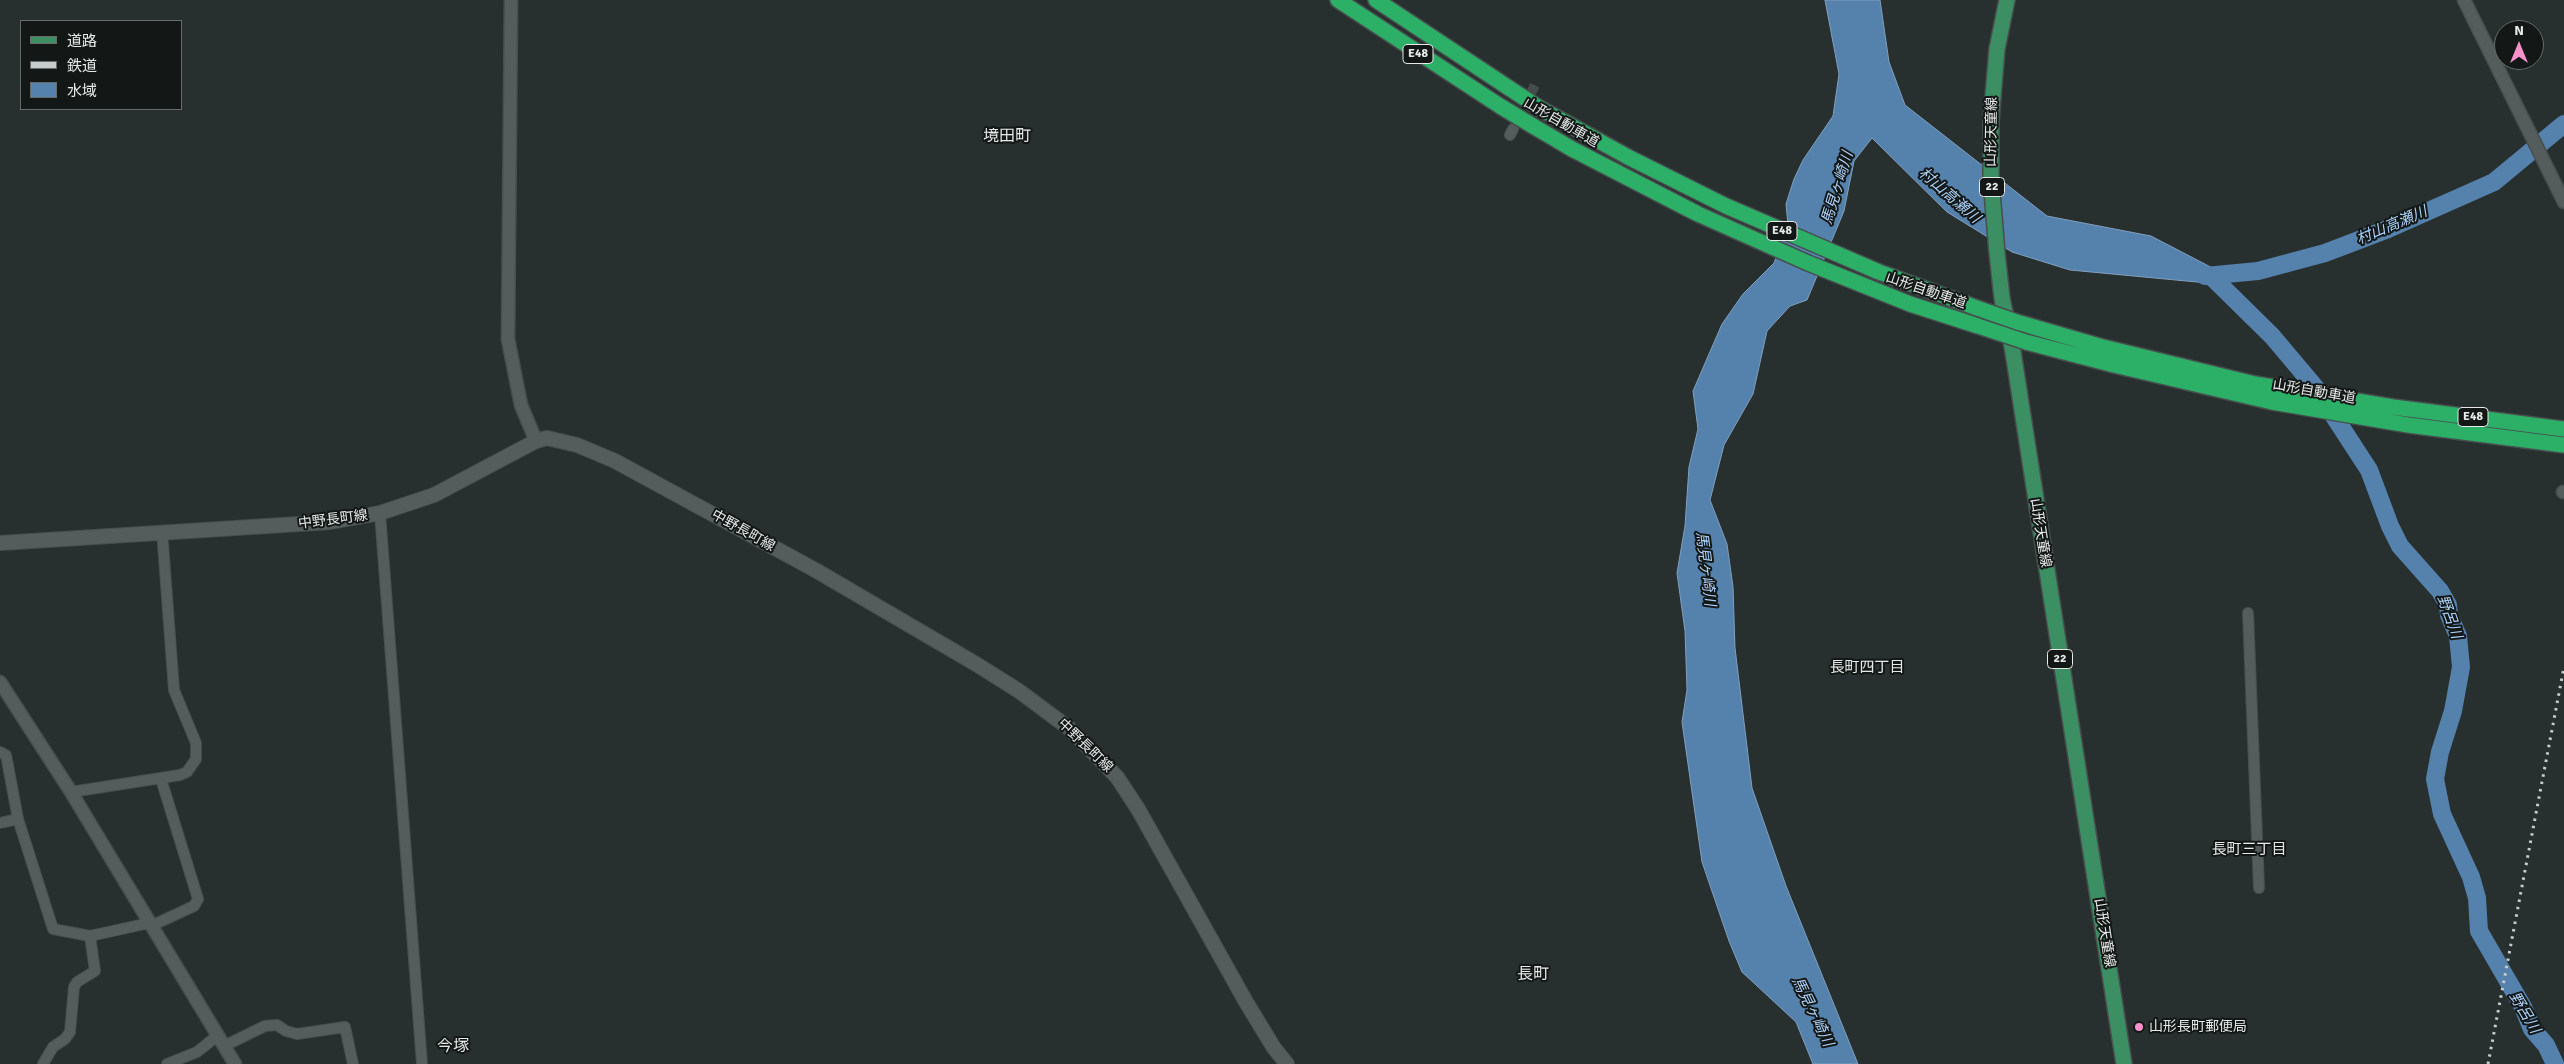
<!DOCTYPE html>
<html>
<head>
<meta charset="utf-8">
<style>
  body { margin:0 }
  #map { position:relative; width:2564px; height:1064px; overflow:hidden; background:#27302f; font-family:Signika,"Noto Sans JP",sans-serif }
  canvas { display:block }
  .legend { position:absolute; left:20px; top:20px; width:162px; height:90px; box-sizing:border-box; background:#131716; border:1px solid #676b6a; margin:0; padding:6px 9px; list-style:none; font-size:15px; color:#e5eae9 }
  .legend li { display:flex; align-items:center; gap:10px; height:25px }
  .legend b { width:25px; border:1px solid #676b6a }
  .north { position:absolute; left:2494px; top:20px; width:50px; height:50px; box-sizing:border-box; background:#131716; border:1px solid #676b6a; border-radius:50%; rotate:0deg; font-size:14px; font-weight:700; line-height:20px; text-align:center; color:#e5eae9 }
  .north::after { content:''; display:block; margin:auto; width:18px; height:22px; background:#f890cb; clip-path:polygon(50% 0,100% 100%,50% 72%,0 100%) }
</style>
</head>
<body>
<div id="map">
<canvas width="2564" height="1064"></canvas>
<ul class="legend">
<li><b style="height:6px;background:#3c8f63"></b>道路</li>
<li><b style="height:6px;background:#c6cccb"></b>鉄道</li>
<li><b style="height:14px;background:#5581ad"></b>水域</li>
</ul>
<div class="north">N</div>
</div>
<script>
const ctx = document.querySelector('canvas').getContext('2d');
ctx.lineJoin = 'round';
function fill(path, color) {
  ctx.fillStyle = color;
  ctx.fill(path, 'evenodd');
}
function shape(rows) {
  const path = new Path2D();
  for (const r of rows) {
    path.moveTo(r[0], r[1]);
    for (let i = 2; i < r.length; i += 2) path.lineTo(r[i], r[i + 1]);
  }
  return path;
}
function strokePath(path, color, width, dash) {
  ctx.strokeStyle = color;
  ctx.lineWidth = width;
  ctx.lineCap = dash ? 'butt' : 'round';
  ctx.setLineDash(dash || []);
  ctx.stroke(path);
}
function write(font, color, halo, rows, align = 'center') {
  ctx.font = font + ' Signika,"Noto Sans JP",sans-serif';
  ctx.lineWidth = 4;
  ctx.setLineDash([]);
  ctx.textBaseline = 'middle';
  ctx.strokeStyle = halo;
  ctx.fillStyle = color;
  for (const [text, x, y, turn = 0] of rows) {
    ctx.save();
    ctx.translate(x, y);
    ctx.rotate((+turn || 0) * Math.PI / 180);
    ctx.textAlign = isNaN(turn) ? turn : align;
    if (halo) ctx.strokeText(text, 0, 0);
    ctx.fillText(text, 0, 0);
    ctx.restore();
  }
}
const water = shape([
  [1825,0,1880,0,1889,62,1905,105,2047,216,2151,236,2226,275,2218,284,2070,270,2012,252,1947,212,1872,138,1854,161,1844,211,1807,300,1790,306,1767,331,1753,394,1724,445,1710,500,1727,544,1733,587,1735,648,1752,788,1786,886,1858,1064,1813,1064,1796,1022,1742,972,1729,941,1702,862,1682,722,1687,690,1685,631,1677,573,1685,526,1689,467,1698,429,1693,391,1722,324,1743,294,1774,263,1788,225,1786,204,1794,179,1803,160,1833,116,1839,74,1825,0]
]);
fill(water, '#5581ad');
strokePath(water, '#80a0bf', 1);
strokePath(shape([
  [2205,276,2258,271,2325,253,2388,229,2494,182,2564,124],
  [2212,277,2272,336,2315,387,2369,470,2390,526,2400,546,2440,591,2448,605,2449,615,2458,636,2461,667,2453,711,2440,752,2435,779,2442,814,2471,877,2477,898,2479,931,2523,1007,2532,1029,2546,1045,2555,1064]
]), '#5581ad', 18);
strokePath(shape([
  [1517,121,1537,81]
]), '#444c4b', 10, [10, 5]);
const minor = shape([
  [1510,135,1513,129],
  [380,513,422,1064],
  [2248,613,2259,888],
  [0,752,6,755,18,819,53,929,90,936,149,923],
  [71,792,180,775,187,772,196,759,196,743,174,690,162,531],
  [0,823,18,819],
  [151,926,194,906,198,899,161,779],
  [224,1046,265,1026,277,1025,286,1031,297,1034,345,1027,353,1064],
  [43,1064,53,1047,65,1039,70,1032,74,987,77,982,95,971,90,936],
  [167,1064,197,1052,217,1036]
]);
const tertiary = shape([
  [511,0,508,339,521,405,536,441],
  [2464,0,2564,202],
  [2563,492,2564,492],
  [0,682,71,792,235,1064]
]);
const secondary = shape([
  [0,543,330,522,380,513,434,495,536,441,547,438,577,445,615,461,817,571,976,664,1019,691,1070,729,1117,777,1138,809,1246,1002,1274,1048,1287,1064]
]);
const primary = shape([
  [2007,0,1997,49,1991,121,1991,179,1997,253,2002,298,2013,352,2124,1064]
]);
const motorway = shape([
  [1338,0,1500,106],
  [1376,0,1509,88],
  [1541,109,1628,157,1726,206,1879,272,1977,308],
  [1533,126,1572,149,1698,214,1808,263,1910,304,1978,326],
  [2020,323,2099,346,2255,384,2393,407,2564,429],
  [2026,342,2114,365,2272,402,2408,425,2564,445]
]);
strokePath(minor, '#474f4e', 12);
strokePath(tertiary, '#474f4e', 15);
strokePath(secondary, '#474f4e', 16);
strokePath(primary, '#474f4e', 18);
strokePath(motorway, '#474f4e', 18);
strokePath(minor, '#545d5c', 10);
strokePath(tertiary, '#545d5c', 12);
strokePath(secondary, '#545d5c', 14);
strokePath(primary, '#3c8f63', 15);
strokePath(motorway, '#2cb068', 15);
strokePath(shape([
  [2488,1064,2564,667]
]), '#c6cccb', 3, [2.5, 5]);
const motorwayBridge = shape([
  [1509,88,1541,109],
  [1500,106,1533,126],
  [1977,308,2020,323],
  [1978,326,2026,342]
]);
strokePath(motorwayBridge, '#474f4e', 18, []);
strokePath(motorwayBridge, '#2cb068', 15);
for (const [x, y, r, color] of [
  [2139,1027,5,"#f890cb"]
]) {
  const dot = new Path2D();
  dot.arc(x, y, r, 0, 2 * Math.PI);
  ctx.fillStyle = color;
  ctx.fill(dot);
  strokePath(dot, '#131716', 2);
}
for (const [x, y, w] of [
  [1418,54,30],
  [1992,187,25],
  [1782,231,30],
  [2473,417,30],
  [2060,659,25]
]) {
  const box = new Path2D();
  box.roundRect(x - w / 2, y - 9.5, w, 19, 4);
  ctx.fillStyle = '#131716';
  ctx.fill(box);
  strokePath(box, '#e5eae9', 1);
}
write('bold 12px', '#e5eae9', null, [
  ["E48",1418,54],
  ["22",1992,187],
  ["E48",1782,231],
  ["E48",2473,417],
  ["22",2060,659]
]);
write('14px', '#e5eae9', '#131716', [
  ["山形自動車道",1561,123,30],
  ["山形天童線",1992,132,-89],
  ["山形自動車道",1926,291,19],
  ["山形自動車道",2314,392,10],
  ["中野長町線",333,520,-7],
  ["中野長町線",743,531,29],
  ["山形天童線",2040,533,81],
  ["中野長町線",1085,746,44],
  ["山形天童線",2104,933,81]
]);
write('14px', '#e5eae9', '#131716', [
  ["山形長町郵便局",2149,1027]
], 'left');
write('italic 15px', '#add2fa', '#131716', [
  ["馬見ヶ崎川",1838,188,-73],
  ["村山高瀬川",1949,196,41],
  ["村山高瀬川",2392,226,-23],
  ["馬見ヶ崎川",1705,569,83],
  ["野呂川",2449,617,70],
  ["馬見ヶ崎川",1812,1012,64],
  ["野呂川",2524,1013,59]
]);
write('15px', '#e5eae9', '#131716', [
  ["長町四丁目",1867,668],
  ["長町三丁目",2249,850]
]);
write('16px', '#e5eae9', '#131716', [
  ["境田町",1007,137],
  ["長町",1533,975],
  ["今塚",453,1047]
]);
</script>
</body>
</html>
